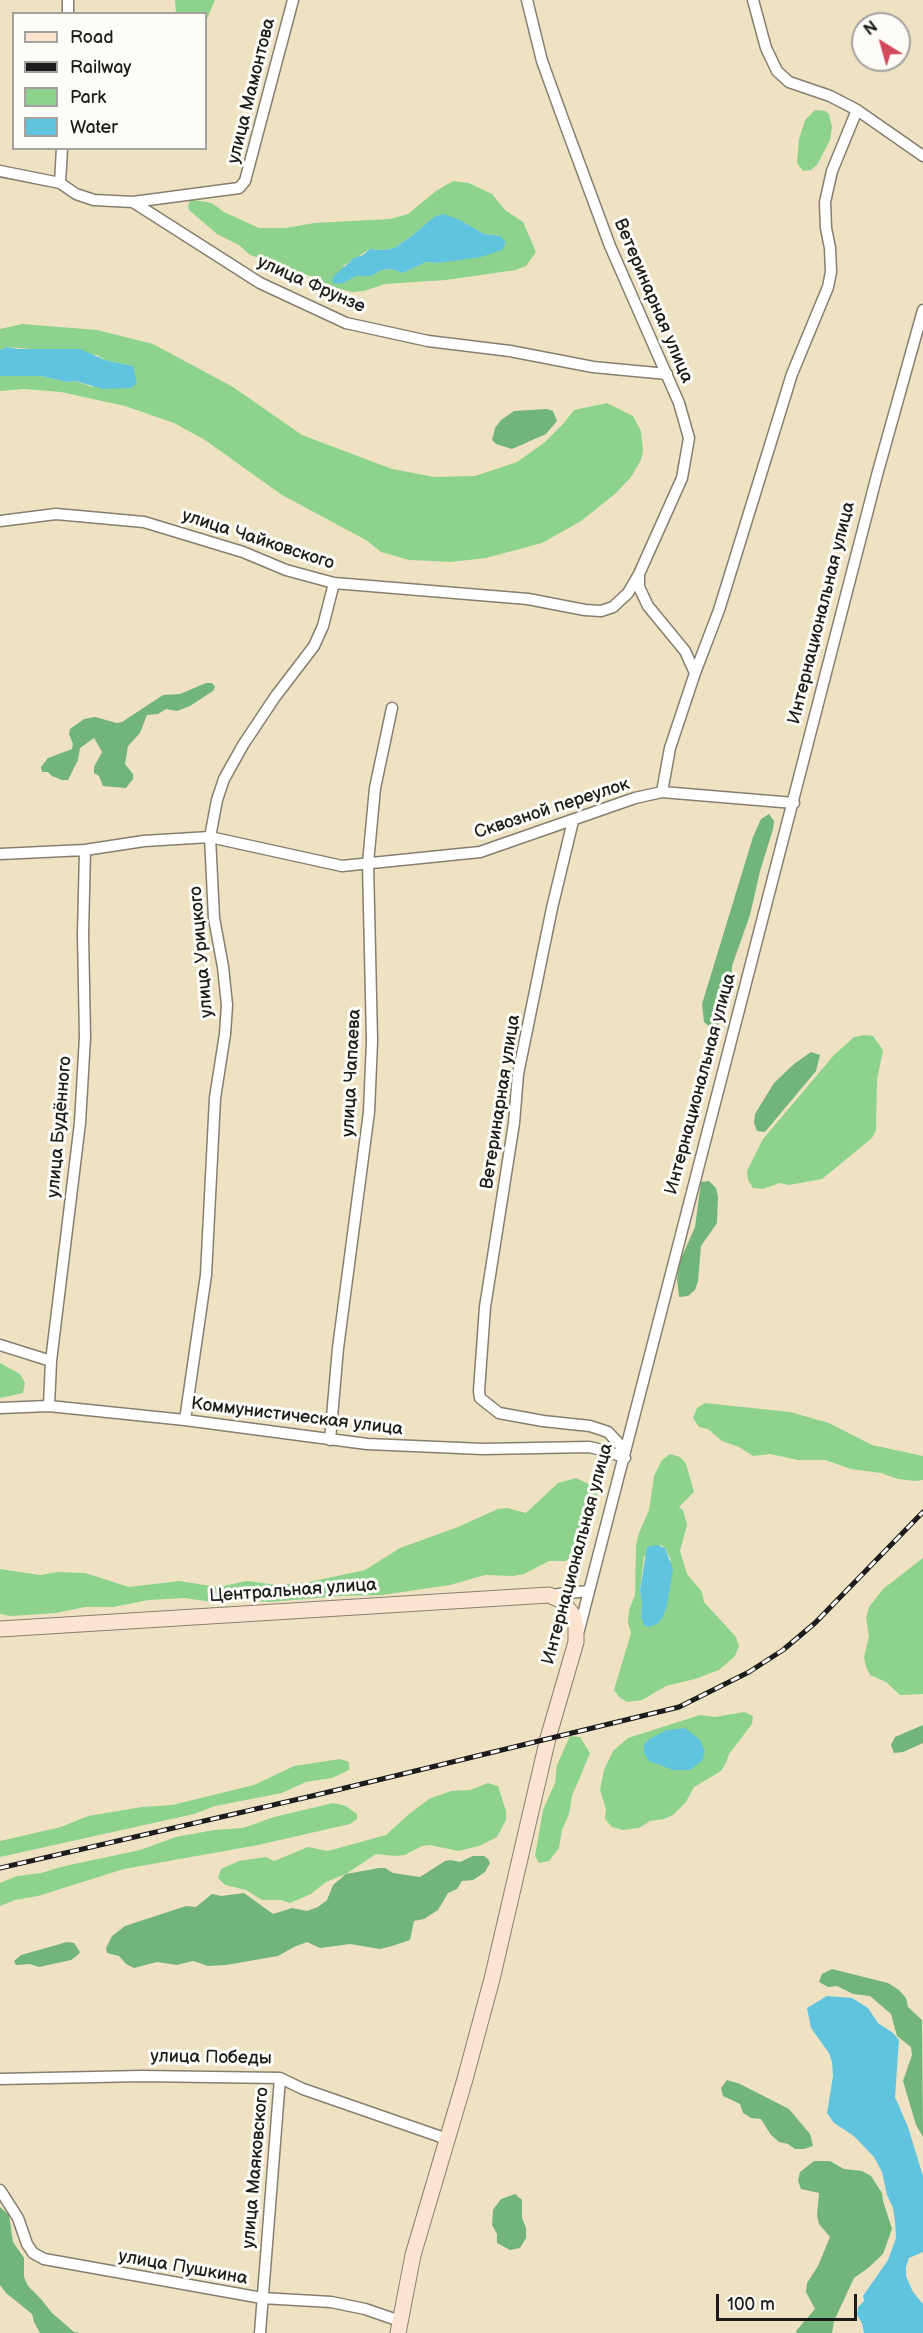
<!DOCTYPE html>
<html>
<head>
<meta charset="utf-8">
<style>
  body { margin:0 }
  #map { position:relative; width:923px; height:2333px; overflow:hidden; background:#efe2c2; font-family:"Balsamiq Sans",sans-serif }
  canvas { display:block }
  .legend { position:absolute; left:12px; top:12px; width:195px; height:138px; box-sizing:border-box; background:#fdfcf7; border:2px solid #a3a29f; margin:0; padding:8px 10px; list-style:none; font-size:18px; color:#1c1c1c }
  .legend li { display:flex; align-items:center; gap:12px; height:30px }
  .legend b { width:30px; border:2px solid #a3a29f }
  .north { position:absolute; left:851px; top:12px; width:60px; height:60px; box-sizing:border-box; background:#fdfcf7; border:2px solid #a3a29f; border-radius:50%; rotate:323deg; font-size:16px; font-weight:700; line-height:24px; text-align:center; color:#1c1c1c }
  .north::after { content:''; display:block; margin:auto; width:21px; height:27px; background:#d1495b; clip-path:polygon(50% 0,100% 100%,50% 72%,0 100%) }
  .scale { position:absolute; left:716px; top:2294px; width:141px; height:27px; box-sizing:border-box; border:3px solid #1c1c1c; border-top:0; padding-left:8px; font-size:18px; line-height:21px; white-space:nowrap; color:#1c1c1c; -webkit-text-stroke:4px #fdfcf7; paint-order:stroke }
</style>
</head>
<body>
<div id="map">
<canvas width="923" height="2333"></canvas>
<ul class="legend">
<li><b style="height:8px;background:#fde4d1"></b>Road</li>
<li><b style="height:8px;background:#1c1c1c"></b>Railway</li>
<li><b style="height:16px;background:#8ed38d"></b>Park</li>
<li><b style="height:16px;background:#61c4df"></b>Water</li>
</ul>
<div class="north">N</div>
<div class="scale">100 m</div>
</div>
<script>
const ctx = document.querySelector('canvas').getContext('2d');
ctx.lineJoin = 'round';
function fill(path, color) {
  ctx.fillStyle = color;
  ctx.fill(path, 'evenodd');
}
function shape(rows) {
  const path = new Path2D();
  for (const r of rows) {
    path.moveTo(r[0], r[1]);
    for (let i = 2; i < r.length; i += 2) path.lineTo(r[i], r[i + 1]);
  }
  return path;
}
function strokePath(path, color, width, dash) {
  ctx.strokeStyle = color;
  ctx.lineWidth = width;
  ctx.lineCap = dash ? 'butt' : 'round';
  ctx.setLineDash(dash || []);
  ctx.stroke(path);
}
function write(font, color, halo, rows, align = 'center') {
  ctx.font = font + ' "Balsamiq Sans",sans-serif';
  ctx.lineWidth = 6;
  ctx.setLineDash([]);
  ctx.textBaseline = 'middle';
  ctx.strokeStyle = halo;
  ctx.fillStyle = color;
  for (const [text, x, y, turn = 0] of rows) {
    ctx.save();
    ctx.translate(x, y);
    ctx.rotate((+turn || 0) * Math.PI / 180);
    ctx.textAlign = isNaN(turn) ? turn : align;
    if (halo) ctx.strokeText(text, 0, 0);
    ctx.fillText(text, 0, 0);
    ctx.restore();
  }
}
fill(shape([
  [175,0,215,0,206,21,206,14,176,13],
  [815,110,825,111,829,114,832,127,830,140,817,165,811,170,803,171,797,163,799,139,805,120],
  [453,181,469,183,492,194,505,210,523,222,536,252,526,266,516,270,446,280,385,284,364,291,352,292,324,285,313,277,250,255,239,245,217,234,189,210,188,206,190,201,194,200,212,203,224,212,259,228,286,228,314,223,390,219,408,214,436,191],
  [435,216,462,221,484,234,500,236,439,263,426,262,403,273,391,269,382,270,371,276,356,276,343,266,370,249,384,250,394,248,413,235],
  [22,324,97,330,153,344,233,387,302,435,392,469,435,477,475,476,517,462,545,442,563,424,574,410,607,403,633,416,641,431,643,451,641,460,631,477,615,494,581,521,542,543,486,558,451,562,409,560,381,552,366,540,282,495,205,440,174,423,125,406,61,392,24,389,0,391,0,376,41,376,66,382,75,381,92,387,133,366,105,360,97,355,7,347,0,350,0,329],
  [864,1035,873,1036,883,1050,877,1080,876,1130,872,1138,822,1179,789,1185,780,1183,763,1189,753,1188,748,1180,747,1171,763,1139,834,1055,854,1037],
  [0,1363,20,1374,25,1383,23,1393,0,1398],
  [705,1403,790,1412,829,1423,872,1445,923,1456,923,1480,915,1481,898,1479,881,1473,851,1469,825,1460,798,1460,770,1454,753,1456,739,1447,722,1441,708,1429,699,1427,693,1418,697,1408],
  [670,1454,680,1457,686,1464,694,1492,679,1507,683,1510,687,1525,680,1551,687,1574,702,1592,704,1602,736,1637,739,1646,735,1656,719,1670,695,1679,666,1686,642,1700,627,1702,619,1697,614,1690,631,1633,628,1623,629,1610,635,1595,636,1545,639,1533,649,1510,654,1476,662,1460],
  [661,1545,665,1548,671,1560,641,1617,642,1603,640,1590,644,1557],
  [576,1478,593,1486,598,1496,581,1545,566,1561,549,1561,524,1574,513,1576,485,1575,450,1585,382,1595,341,1596,270,1602,244,1600,219,1603,184,1598,149,1600,113,1607,85,1607,56,1613,11,1616,0,1614,0,1569,40,1575,57,1572,85,1573,129,1587,179,1581,218,1587,247,1581,278,1585,309,1582,365,1570,400,1548,458,1527,498,1509,507,1508,526,1513,558,1483],
  [923,1558,923,1694,900,1695,886,1682,870,1675,866,1667,864,1657,869,1636,866,1618,869,1607,883,1589],
  [744,1712,753,1716,752,1724,729,1754,726,1763,721,1771,694,1787,686,1802,673,1815,664,1819,650,1821,639,1828,623,1830,612,1827,605,1819,606,1809,600,1790,604,1770,613,1751,628,1738,700,1715,715,1717],
  [570,1736,580,1737,590,1753,572,1796,569,1814,562,1830,559,1848,549,1861,539,1863,535,1856,543,1810,555,1783,557,1765],
  [340,1759,349,1762,349,1770,332,1778,306,1782,282,1793,215,1806,194,1814,0,1857,0,1841,61,1827,88,1816,142,1807,172,1805,254,1785,294,1766],
  [488,1783,498,1786,506,1811,506,1820,497,1837,479,1846,458,1851,430,1845,422,1846,405,1855,395,1856,376,1854,346,1874,326,1882,311,1894,290,1903,281,1900,262,1900,246,1890,225,1885,218,1878,221,1869,239,1861,266,1857,274,1861,308,1847,328,1851,386,1835,409,1814,429,1799,451,1791,470,1790],
  [333,1803,346,1806,357,1814,357,1819,350,1824,258,1845,124,1869,38,1896,15,1900,0,1906,0,1883,17,1876,41,1873,65,1866,140,1850,176,1837,214,1830,243,1828,274,1817]
]), '#8ed38d');
fill(shape([
  [547,409,553,411,557,421,546,434,512,449,496,444,492,440,495,428,501,420,514,411],
  [206,683,212,683,215,687,213,691,190,706,177,711,166,709,158,714,147,715,140,733,128,746,125,764,133,774,133,779,126,788,103,786,99,776,94,773,94,767,102,752,94,738,80,748,78,760,68,780,62,780,52,776,48,772,42,772,41,767,48,758,72,749,73,744,69,734,70,729,84,719,95,717,117,723,122,722,163,695,180,694],
  [769,814,774,821,773,829,760,871,750,915,732,966,730,1002,718,1025,710,1027,704,1022,702,1004,753,837,761,819],
  [811,1052,820,1055,816,1071,765,1132,757,1131,754,1123,755,1114,774,1083,794,1064],
  [709,1181,716,1188,718,1197,717,1223,701,1246,698,1281,695,1290,688,1296,679,1297,677,1279,680,1261,695,1227,701,1182],
  [923,1725,923,1743,903,1752,894,1753,891,1745,895,1737],
  [473,1856,484,1856,488,1859,490,1863,485,1872,473,1880,462,1881,457,1889,448,1893,438,1910,424,1919,414,1921,410,1940,392,1946,380,1949,350,1944,320,1948,307,1942,294,1947,278,1956,226,1965,208,1966,193,1961,177,1965,157,1962,134,1968,126,1964,119,1956,107,1953,106,1948,112,1936,125,1926,186,1906,196,1907,212,1894,221,1896,244,1893,273,1914,292,1908,307,1911,318,1907,327,1900,333,1885,346,1874,379,1868,385,1868,393,1873,420,1877,445,1861,451,1860,460,1862],
  [67,1942,74,1943,80,1952,78,1955,71,1960,39,1967,30,1964,16,1965,14,1961,21,1955],
  [832,1969,888,1983,899,1990,906,1998,908,2007,922,2020,923,2137,916,2125,903,2081,912,2055,911,2047,897,2036,891,2014,870,1996,853,1994,837,1986,828,1987,819,1982,822,1974],
  [727,2080,740,2084,789,2109,810,2134,813,2146,804,2149,795,2149,788,2144,779,2142,771,2135,761,2119,751,2118,743,2113,740,2104,723,2096,721,2088],
  [814,2161,830,2161,844,2169,862,2171,871,2176,882,2193,883,2201,892,2229,883,2254,868,2268,854,2278,834,2321,832,2333,797,2333,796,2331,815,2309,806,2292,807,2283,818,2266,830,2237,819,2224,817,2215,819,2193,801,2189,798,2181,800,2172],
  [515,2194,522,2200,522,2218,526,2228,526,2238,520,2248,510,2250,497,2243,497,2234,492,2225,493,2210,501,2199],
  [0,2207,9,2215,13,2242,24,2258,24,2277,28,2286,41,2299,52,2313,74,2332,80,2333,40,2333,34,2322,32,2314,6,2293,0,2285]
]), '#72b578');
fill(shape([
  [444,214,462,221,484,234,500,236,506,242,502,250,481,257,439,263,426,262,403,273,391,269,382,270,371,276,356,276,343,283,334,284,332,280,334,276,354,258,363,255,370,249,384,250,394,248,413,235,435,216],
  [7,347,18,349,80,349,105,360,133,366,137,383,131,388,103,389,75,381,66,382,41,376,0,376,0,350],
  [656,1545,665,1548,673,1569,667,1605,663,1617,657,1624,648,1627,644,1625,641,1617,642,1603,640,1590,647,1547],
  [685,1728,699,1739,705,1751,703,1759,697,1765,690,1770,673,1770,649,1761,644,1753,644,1744,651,1738,667,1730],
  [827,1996,852,1998,868,2008,878,2023,893,2033,899,2040,895,2097,908,2127,923,2176,923,2252,909,2258,906,2267,906,2276,913,2292,923,2304,923,2333,864,2333,862,2323,857,2315,858,2307,864,2301,863,2296,865,2293,888,2260,896,2238,895,2221,893,2208,887,2195,882,2172,874,2157,854,2136,834,2123,827,2113,833,2076,832,2062,829,2053,811,2028,807,2008]
]), '#61c4df');
const street = shape([
  [68,0,68,14],
  [753,0,766,48,777,71,789,82,830,96,857,110,923,156],
  [0,171,60,183,76,194,94,200,133,202,260,283,346,323,428,341,510,351,593,367,667,374],
  [60,183,62,148],
  [133,202,239,188,245,181,293,0],
  [0,521,56,514,144,522,243,552,286,570,334,583,528,599,585,610,601,611,613,607,628,593,639,574,682,478,689,438,679,403,610,246,563,119,542,61,527,0],
  [639,574,639,587,648,606,685,651,695,673],
  [662,792,670,748,695,673,719,610,792,374,828,287,831,272,830,248,826,228,825,202,832,171,857,110],
  [573,821,552,908,518,1074,514,1123,485,1307,479,1391,480,1398,499,1413,543,1421,590,1426,608,1432,620,1445,624,1458],
  [0,854,85,850,144,841,210,837,342,866,480,852,635,798,662,792,794,803],
  [0,1345,51,1361],
  [49,1406,51,1361,80,1123,85,1037,83,934,85,850],
  [0,1408,49,1406,185,1420,367,1444,483,1449,589,1447,607,1451,625,1458],
  [185,1420,206,1275,215,1098,225,1034,227,1005,223,967,214,918,210,837,217,800,224,779,243,745,275,697,314,646,323,626,334,583],
  [330,1440,338,1348,369,1112,372,1041,368,863,375,788,392,708],
  [550,1595,588,1591],
  [579,1630,877,475,923,310],
  [0,2079,142,2076,280,2078,303,2089,447,2139],
  [0,2190,18,2218,27,2244,33,2253,44,2259,262,2298,331,2302,365,2309,400,2321],
  [260,2333,280,2078]
]);
const secondary = shape([
  [0,1629,549,1595,562,1601,573,1615,576,1625,576,1642,548,1738,492,1979,465,2079,413,2255,398,2333]
]);
strokePath(street, '#867f6f', 13);
strokePath(secondary, '#867f6f', 17);
strokePath(street, '#fff', 10);
strokePath(secondary, '#fde4d1', 15);
const rail = shape([
  [0,1868,312,1796,679,1707,749,1672,783,1650,815,1623,923,1512]
]);
strokePath(rail, '#1c1c1c', 5);
strokePath(rail, '#fdfcf7', 3, [9]);
write('18px', '#1c1c1c', '#fdfcf7', [
  ["улица Мамонтова",252,91,-76],
  ["улица Фрунзе",311,285,24],
  ["Ветеринарная улица",653,301,67],
  ["улица Чайковского",258,540,18],
  ["Интернациональная улица",822,613,-76],
  ["Сквозной переулок",552,809,-18],
  ["улица Урицкого",202,952,-95],
  ["улица Чапаева",352,1073,-87],
  ["Интернациональная улица",701,1084,-75],
  ["Ветеринарная улица",501,1102,-81],
  ["улица Будённого",60,1127,-85],
  ["Коммунистическая улица",297,1417,7],
  ["Интернациональная улица",578,1554,-75],
  ["Центральная улица",293,1591,-4],
  ["улица Победы",211,2058,1],
  ["улица Маяковского",256,2168,-85],
  ["улица Пушкина",183,2268,10]
]);
</script>
</body>
</html>
